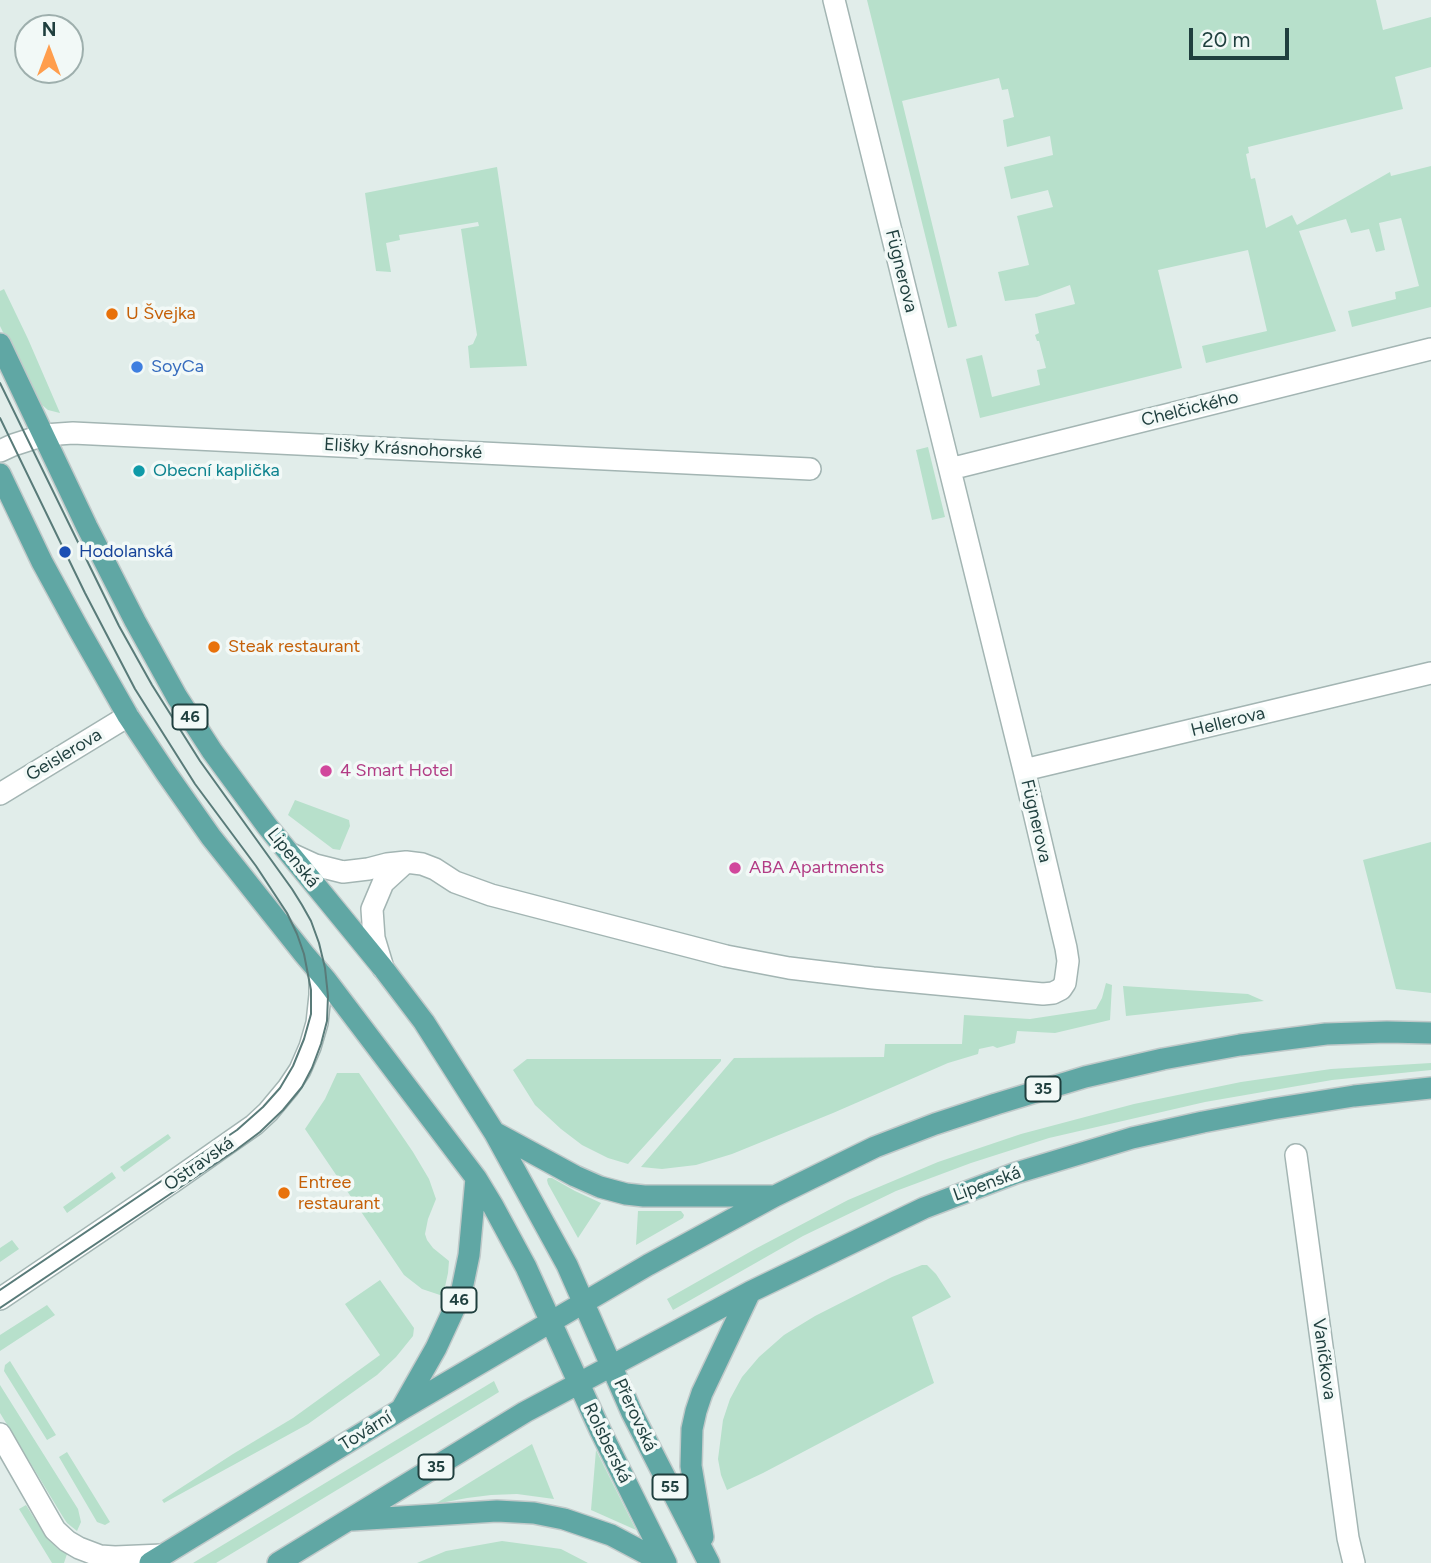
<!DOCTYPE html>
<html>
<head>
<meta charset="utf-8">
<style>
  body { margin:0 }
  #map { position:relative; width:1431px; height:1563px; overflow:hidden; background:#e1edea; font-family:Figtree,sans-serif }
  canvas { display:block }
  .north { position:absolute; left:14px; top:14px; width:70px; height:70px; box-sizing:border-box; background:#f2f9f7; border:2px solid #9eafad; border-radius:50%; rotate:0deg; font-size:19px; font-weight:700; line-height:28px; text-align:center; color:#1f3f3e }
  .north::after { content:''; display:block; margin:auto; width:24px; height:32px; background:#ff9e4d; clip-path:polygon(50% 0,100% 100%,50% 72%,0 100%) }
  .scale { position:absolute; left:1189px; top:28px; width:100px; height:32px; box-sizing:border-box; border:4px solid #1f3f3e; border-top:0; padding-left:9px; font-size:21px; line-height:24px; white-space:nowrap; color:#1f3f3e; -webkit-text-stroke:5px #f2f9f7; paint-order:stroke }
</style>
</head>
<body>
<div id="map">
<canvas width="1431" height="1563"></canvas>
<div class="north">N</div>
<div class="scale">20 m</div>
</div>
<script>
const ctx = document.querySelector('canvas').getContext('2d');
ctx.lineJoin = 'round';
function fill(path, color) {
  ctx.fillStyle = color;
  ctx.fill(path, 'evenodd');
}
function shape(rows) {
  const path = new Path2D();
  for (const r of rows) {
    path.moveTo(r[0], r[1]);
    for (let i = 2; i < r.length; i += 2) path.lineTo(r[i], r[i + 1]);
  }
  return path;
}
function strokePath(path, color, width, dash) {
  ctx.strokeStyle = color;
  ctx.lineWidth = width;
  ctx.lineCap = dash ? 'butt' : 'round';
  ctx.setLineDash(dash || []);
  ctx.stroke(path);
}
function write(font, color, halo, rows, align = 'center') {
  ctx.font = font + ' Figtree,sans-serif';
  ctx.lineWidth = 7;
  ctx.setLineDash([]);
  ctx.textBaseline = 'middle';
  ctx.strokeStyle = halo;
  ctx.fillStyle = color;
  for (const [text, x, y, turn = 0] of rows) {
    ctx.save();
    ctx.translate(x, y);
    ctx.rotate((+turn || 0) * Math.PI / 180);
    ctx.textAlign = isNaN(turn) ? turn : align;
    if (halo) ctx.strokeText(text, 0, 0);
    ctx.fillText(text, 0, 0);
    ctx.restore();
  }
}
fill(shape([
  [867,0,1376,0,1383,30,1431,17,1431,67,1395,77,1403,109,1248,147,1249,153,1246,154,1251,179,1255,178,1266,228,1292,215,1297,225,1390,172,1391,176,1431,166,1431,307,1352,327,1348,311,1396,299,1395,292,1419,286,1401,218,1379,223,1385,250,1376,252,1369,229,1351,233,1346,219,1299,231,1336,331,1206,363,1202,346,1267,331,1248,250,1158,270,1182,368,980,418,966,359,982,355,992,397,1040,385,1037,370,1046,368,1039,341,1037,341,1035,335,1039,333,1035,314,1075,304,1070,285,1037,297,1005,301,998,272,1029,265,1017,216,1053,207,1048,190,1011,199,1004,167,1053,155,1050,136,1007,147,1003,120,1014,117,1008,89,1002,90,999,78,902,101,957,326,948,328],
  [497,167,527,366,470,368,468,346,473,344,477,335,461,229,479,226,478,222,399,235,400,240,386,243,391,272,376,271,365,193],
  [4,289,28,339,60,413,48,410,37,401,0,326,0,291],
  [928,447,945,517,932,520,916,450],
  [295,800,349,820,350,826,340,850,333,849,288,815],
  [1431,842,1431,993,1396,989,1363,860],
  [1106,983,1112,985,1110,1020,1055,1033,1017,1031,1015,1043,997,1048,993,1046,979,1049,978,1054,948,1063,833,1113,732,1154,696,1165,662,1169,641,1167,734,1058,884,1057,885,1044,962,1044,964,1015,1030,1019,1096,1009,1102,998],
  [1123,986,1248,994,1264,1001,1126,1016],
  [527,1059,721,1059,721,1061,628,1164,608,1158,582,1145,561,1129,535,1105,513,1070],
  [1431,1063,1431,1070,1332,1080,1205,1102,1049,1138,971,1163,896,1191,803,1236,673,1310,667,1299,755,1249,848,1200,938,1162,1021,1134,1134,1104,1241,1082,1331,1069],
  [337,1073,359,1073,413,1152,429,1179,436,1199,428,1219,425,1234,427,1240,433,1248,449,1261,448,1273,443,1296,422,1289,404,1275,305,1129,325,1099],
  [168,1134,171,1138,124,1172,120,1167],
  [112,1172,116,1178,67,1213,63,1207],
  [548,1178,552,1178,575,1191,601,1203,578,1238,548,1184,547,1180],
  [638,1211,681,1211,684,1215,683,1218,636,1245],
  [12,1240,19,1249,0,1262,0,1248],
  [922,1265,927,1265,936,1274,951,1297,912,1317,934,1383,763,1473,727,1490,721,1475,718,1459,723,1420,730,1399,742,1377,759,1357,784,1335,815,1316,892,1277],
  [380,1280,414,1328,413,1336,396,1357,377,1375,308,1424,164,1503,162,1500,233,1454,293,1418,380,1355,345,1304],
  [47,1305,55,1315,0,1351,0,1335],
  [10,1361,56,1435,47,1440,4,1371,5,1365],
  [494,1381,499,1392,486,1400,216,1563,193,1563],
  [0,1385,78,1509,81,1522,77,1531,67,1523,63,1517,0,1413],
  [532,1444,554,1499,517,1494,491,1495,467,1498,435,1504],
  [596,1450,636,1530,591,1510],
  [67,1452,110,1522,105,1525,97,1522,59,1457],
  [26,1505,46,1537,58,1549,67,1554,64,1563,52,1563,19,1509],
  [502,1541,561,1549,588,1563,417,1563,446,1551]
]), '#b7e0cb');
const street = shape([
  [0,451,13,445,44,435,73,433,810,469],
  [950,469,1431,349],
  [1024,770,1431,673],
  [0,794,128,716],
  [291,854,315,865,343,872,368,869,387,864,406,862,422,864,435,869,455,882,491,895,726,956,789,968,873,978,1043,994,1053,993,1061,989,1065,983,1068,961,1066,948,1024,770,834,0],
  [383,968,374,938,372,909,383,883,406,862],
  [1296,1155,1348,1538,1354,1563],
  [0,1299,174,1181,254,1125,268,1112,288,1088,300,1070,310,1047,317,1023,320,995,320,973],
  [0,1434,55,1530,67,1541,79,1548,100,1556,115,1557,163,1555]
]);
const primary = shape([
  [0,344,87,527,135,621,177,697,212,751,267,826,383,968,424,1022,494,1132,567,1265,632,1413,709,1563],
  [0,474,42,562,78,628,128,716,166,773,211,837,304,954,326,980,476,1178,493,1206,526,1267,600,1430,666,1563],
  [494,1132,575,1176,600,1187,626,1194,644,1196,773,1196],
  [402,1408,436,1348,461,1294,469,1255,476,1178],
  [352,1520,497,1511,534,1513,564,1519,611,1535,664,1563],
  [703,1537,691,1466,692,1429,696,1411,702,1393,750,1292],
  [150,1563,402,1409,648,1265,775,1196,875,1147,935,1124,996,1104,1085,1077,1163,1059,1240,1045,1326,1034,1387,1032,1431,1033],
  [278,1563,525,1412,750,1292,924,1208,1016,1173,1132,1138,1203,1122,1272,1109,1354,1096,1431,1088]
]);
strokePath(street, '#a3b5b3', 24);
strokePath(primary, '#c0c9c9', 24);
strokePath(street, '#fff', 21);
strokePath(primary, '#60a7a4', 21);
strokePath(shape([
  [0,383,119,626,152,685,200,761,292,889,302,905,311,921,319,943,325,968,328,996,327,1021,321,1044,312,1068,302,1087,283,1110,260,1132,236,1150,0,1308],
  [0,418,85,593,135,689,195,784,256,866,287,913,297,934,304,954,311,990,311,1014,304,1039,293,1066,280,1088,263,1107,237,1130,0,1290]
]), '#597b79', 2);
for (const [x, y, r, color] of [
  [112,314,7,"#e8710a"],
  [137,367,7,"#3f7fe0"],
  [139,471,7,"#0f9aa8"],
  [65,552,7,"#1a4fb4"],
  [214,647,7,"#e8710a"],
  [326,771,7,"#d1479c"],
  [735,868,7,"#d1479c"],
  [284,1193,7,"#e8710a"]
]) {
  const dot = new Path2D();
  dot.arc(x, y, r, 0, 2 * Math.PI);
  ctx.fillStyle = color;
  ctx.fill(dot);
  strokePath(dot, '#f2f9f7', 2.5);
}
for (const [x, y, w] of [
  [190,717,35],
  [1043,1089,35],
  [459,1300,35],
  [436,1467,35],
  [670,1487,35]
]) {
  const box = new Path2D();
  box.roundRect(x - w / 2, y - 12.5, w, 25, 5);
  ctx.fillStyle = '#f2f9f7';
  ctx.fill(box);
  strokePath(box, '#1f3f3e', 2);
}
write('bold 16px', '#1f3f3e', null, [
  ["46",190,717],
  ["35",1043,1089],
  ["46",459,1300],
  ["35",436,1467],
  ["55",670,1487]
]);
write('18px', '#1f3f3e', '#f2f9f7', [
  ["Fügnerova",901,271,76],
  ["Chelčického",1190,409,-14],
  ["Elišky Krásnohorské",403,449,3],
  ["Hellerova",1228,722,-14],
  ["Geislerova",64,755,-31],
  ["Fügnerova",1036,821,77],
  ["Lipenská",293,858,51],
  ["Ostravská",199,1164,-35],
  ["Lipenská",987,1184,-20],
  ["Vaníčkova",1324,1359,82],
  ["Přerovská",635,1415,65],
  ["Tovární",366,1431,-32],
  ["Rolsberská",607,1443,64]
]);
write('18px', '#c56008', '#f2f9f7', [
  ["U Švejka",126,314],
  ["Steak restaurant",228,647],
  ["Entree",298,1183],
  ["restaurant",298,1204]
], 'left');
write('18px', '#366cbe', '#f2f9f7', [
  ["SoyCa",151,367]
], 'left');
write('18px', '#0d838f', '#f2f9f7', [
  ["Obecní kaplička",153,471]
], 'left');
write('18px', '#164399', '#f2f9f7', [
  ["Hodolanská",79,552]
], 'left');
write('18px', '#b23c85', '#f2f9f7', [
  ["4 Smart Hotel",340,771],
  ["ABA Apartments",749,868]
], 'left');
</script>
</body>
</html>
